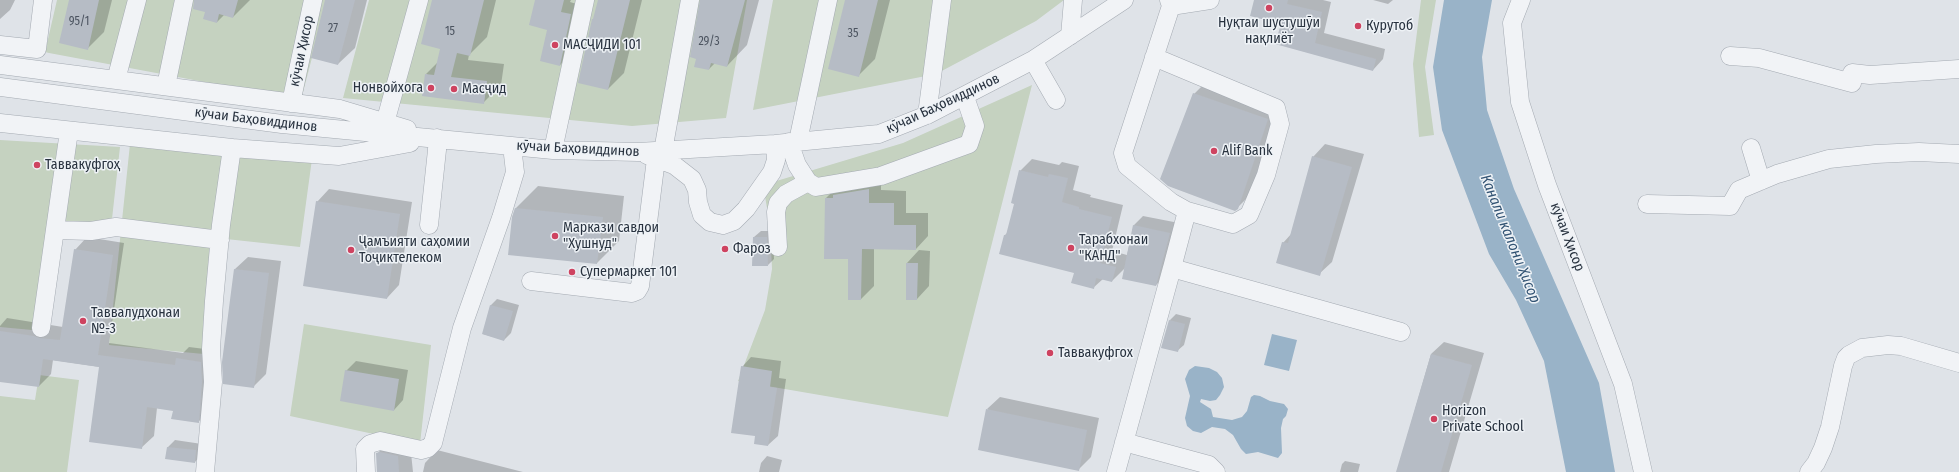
<!DOCTYPE html>
<html>
<head>
<meta charset="utf-8">
<style>
  body { margin:0 }
  canvas { display:block; background:#dfe3e8 }
</style>
</head>
<body>
<canvas width="1959" height="472"></canvas>
<script>
const ctx = document.querySelector('canvas').getContext('2d');
ctx.lineJoin = 'round';
function fillPath(path, color) { ctx.fillStyle = color; ctx.fill(path, 'evenodd'); }
const toPath = rows => new Path2D(rows.map(r => 'M' + r).join(''));
function strokePath(path, color, width, dash) { ctx.strokeStyle = color; ctx.lineWidth = width; ctx.lineCap = dash ? 'butt' : 'round'; ctx.setLineDash(dash || []); ctx.stroke(path); }
function drawText(font, color, halo, rows, align = 'center') {
  ctx.font = font + ' "Fira Sans Condensed",sans-serif'; ctx.lineWidth = 3; ctx.setLineDash([]); ctx.textBaseline = 'middle'; ctx.strokeStyle = halo; ctx.fillStyle = color; for (const [text, x, y, turn = 0] of rows) {
    ctx.save(); ctx.translate(x, y); ctx.rotate((+turn || 0) * Math.PI / 180); ctx.textAlign = isNaN(turn) ? turn : align; if (halo) ctx.strokeText(text, 0, 0); ctx.fillText(text, 0, 0); ctx.restore();
  }
}
fillPath(toPath([
  [57,0,327,0,301,100,49,53,45,52],
  [369,0,747,0,726,118,632,126,343,98],
  [773,0,1064,0,1036,21,936,74,753,110],
  [1421,0,1436,0,1425,67,1434,135,1419,137,1413,64],
  [1032,85,948,417,738,381,765,310,772,269,770,225,763,185,903,143],
  [0,140,120,147,111,228,51,222,32,330,0,327],
  [130,144,312,159,300,247,226,239,214,355,109,345],
  [304,324,431,345,420,444,290,416],
  [39,375,79,380,67,472,0,472,0,396,35,400]
]), '#c5d2c0');
fillPath(toPath([
  [1444,0,1492,0,1482,57,1487,110,1514,189,1599,383,1615,472,1566,472,1544,361,1516,300,1489,254,1442,130,1433,67],
  [1272,334,1297,340,1289,371,1264,365],
  [1195,366,1209,368,1217,372,1222,378,1224,387,1220,395,1216,400,1210,401,1201,399,1200,402,1211,409,1213,417,1232,420,1242,417,1247,411,1251,397,1254,395,1260,396,1270,401,1284,404,1288,409,1286,416,1283,419,1281,428,1282,453,1278,458,1258,452,1246,454,1241,449,1233,435,1225,429,1212,427,1201,433,1193,431,1187,426,1185,418,1190,396,1185,379,1189,370]
]), '#99b3c8');
fillPath(toPath([
  [0,0,15,0,10,10,0,19],
  [70,0,112,0,104,32,87,49],
  [195,0,250,0,233,17,224,15,217,22],
  [327,0,367,0,355,48,338,64],
  [433,0,496,0,487,37,469,55,468,60,504,64,501,85,483,103,426,74,438,62,441,48],
  [536,0,571,0,570,2,580,5,569,56,560,65,549,29],
  [599,0,642,0,624,73,608,89,595,18],
  [701,0,759,0,747,45,727,66,715,63,709,69],
  [846,0,890,0,875,59,858,76],
  [1255,0,1323,0,1331,2,1324,33,1385,49,1383,59,1373,70,1276,43,1282,23],
  [1373,0,1393,0,1388,4],
  [1207,81,1280,107,1250,195,1237,208,1194,94],
  [1325,144,1364,154,1332,262,1319,274,1283,243,1292,233,1313,157],
  [1032,159,1059,165,1062,162,1079,166,1073,190,1091,195,1090,197,1123,205,1112,251,1127,255,1134,225,1143,216,1179,223,1165,276,1156,285,1125,268,1112,281,1103,279,1093,288,1075,273,1005,235,1008,232,1015,203,1020,171],
  [881,177,881,190,906,191,906,213,928,213,928,236,916,249,874,248,874,286,861,299,849,298,849,258,826,198,838,186],
  [538,186,624,196,619,241,597,263,509,254,516,208],
  [329,189,412,202,399,285,387,298,317,202],
  [761,231,773,231,774,259,768,265,754,237],
  [87,237,124,243,109,343,183,353,189,347,213,350,211,410,198,422,174,410,157,408,154,436,141,448,100,367,53,360,51,374,39,386,0,381,0,326,7,318,63,327,75,250],
  [919,250,930,251,929,286,917,299,907,299,907,263],
  [248,257,281,261,266,374,254,386,235,269],
  [497,299,519,305,511,333,504,340,483,334,491,305],
  [1176,314,1191,318,1184,345,1177,351,1170,320],
  [1444,342,1484,353,1449,472,1397,472,1431,354],
  [751,357,781,361,779,378,786,379,778,436,768,445,756,435,742,367],
  [356,361,408,370,403,400,394,410,346,371],
  [1000,397,1099,418,1091,457,1078,470,987,409],
  [175,440,202,444,201,455,195,462,167,458,168,447],
  [389,441,410,443,413,472,378,472,377,454],
  [437,450,523,472,423,472,425,463],
  [767,456,782,460,779,472,759,472,761,463],
  [1345,461,1360,464,1358,472,1340,472,1342,464]
]), '#0003');
fillPath(toPath([
  [69,0,99,0,88,50,59,43],
  [194,0,238,0,233,18,219,14,217,23,203,19,205,12,193,9],
  [325,0,355,0,338,65,311,58],
  [432,0,484,0,470,56,457,53,451,77,487,81,484,104,422,96,425,74,434,75,440,49,421,44],
  [535,0,564,0,561,12,571,14,560,66,540,61,547,30,529,25],
  [598,0,630,0,608,90,578,83,592,19,593,19],
  [700,0,745,0,727,67,711,63,709,70,694,67,696,59,690,57],
  [845,0,878,0,859,77,828,69],
  [1254,0,1288,0,1287,4,1322,12,1315,43,1376,59,1373,71,1275,44,1281,24,1250,16],
  [1193,93,1268,119,1238,209,1235,211,1168,186,1160,179],
  [1312,156,1352,167,1320,276,1276,263,1282,242,1288,243],
  [1019,170,1048,177,1049,174,1068,178,1062,202,1079,207,1079,209,1112,217,1100,263,1116,267,1112,282,1096,278,1094,289,1071,283,1074,273,999,254,1004,235,1006,235,1014,204,1011,203],
  [869,189,869,203,894,203,894,225,916,225,916,250,862,249,861,300,848,300,848,259,824,259,825,198,833,198,833,195],
  [316,201,400,214,387,299,303,286],
  [515,208,603,217,597,264,508,255,512,217],
  [1133,225,1170,233,1156,286,1122,279],
  [753,237,767,237,768,266,752,266],
  [74,249,113,255,98,355,175,365,176,358,201,362,202,382,199,423,171,419,173,411,147,407,142,449,89,442,99,367,43,359,39,387,0,382,0,331,34,336,39,338,60,340],
  [906,263,918,263,917,300,906,300],
  [234,269,269,273,254,388,223,384,222,362],
  [490,305,513,311,504,341,482,334],
  [1169,320,1185,324,1178,352,1161,348],
  [1431,354,1472,365,1441,472,1396,472],
  [741,366,772,371,770,387,777,388,768,446,754,444,755,436,731,433],
  [345,370,399,379,394,411,340,401],
  [986,409,1087,430,1079,471,978,450],
  [167,447,196,450,195,463,165,459],
  [380,452,398,456,399,472,377,472,376,453]
]), '#b6bcc5');
const minor = toPath([
  [1169,0,1171,6,1123,153,1127,166,1171,202,1187,211,1172,268,1401,332],
  [1521,0,1512,23,1520,102,1547,185,1623,384,1643,472],
  [1171,6,1210,0],
  [1070,36,1073,0],
  [0,45,37,49,43,0],
  [1730,56,1759,58,1852,83,1852,73,1870,75,1959,69],
  [1154,57,1276,108,1280,124,1266,175,1249,215,1233,224,1187,211],
  [1033,60,1056,100],
  [0,65,340,109,407,129],
  [116,80,137,0],
  [166,86,184,0],
  [0,87,282,124,553,150,638,152,775,144,879,134,927,115,1033,60,1124,0],
  [291,103,313,0],
  [927,115,942,0],
  [0,123,232,148,339,156,410,143],
  [385,123,419,0],
  [798,141,828,0],
  [789,142,797,165,808,182,816,187,881,176,969,144,975,126,965,97],
  [1751,148,1761,181],
  [553,150,585,0],
  [663,151,690,0],
  [647,155,674,165,692,179,697,190,698,202,702,215,710,222,723,225,734,221,746,209,772,172,776,160,775,144],
  [1647,204,1730,206,1739,190,1777,174,1829,159,1876,154,1919,152,1959,154],
  [429,225,437,150,437,138],
  [56,230,91,231,116,227,220,240],
  [778,247,776,212,778,203,786,194,808,182],
  [531,281,632,293,637,291,640,286,656,159],
  [41,328,69,131],
  [1124,442,1209,465,1216,472],
  [205,472,213,382,211,349,214,301,221,225,232,148],
  [366,472,365,449,370,444,380,441,421,450,428,448,433,443,462,328,501,218,515,172,512,146],
  [1116,472,1172,268],
  [1809,472,1816,463,1823,448,1830,427,1843,366,1846,358,1849,355,1862,348,1888,345,1901,346,1959,363]
]);
strokePath(minor, '#a4aab2', 19);
strokePath(minor, '#f1f3f6', 18);
for (const [x, y, r, color] of [
  [1269,8,4,"#ce4360"],
  [1358,26,4,"#ce4360"],
  [555,45,4,"#ce4360"],
  [431,88,4,"#ce4360"],
  [454,89,4,"#ce4360"],
  [1214,151,4,"#ce4360"],
  [37,165,4,"#ce4360"],
  [555,236,4,"#ce4360"],
  [1071,248,4,"#ce4360"],
  [725,249,4,"#ce4360"],
  [351,250,4,"#ce4360"],
  [572,272,4,"#ce4360"],
  [83,321,4,"#ce4360"],
  [1050,353,4,"#ce4360"],
  [1434,419,4,"#ce4360"]
]) { const dot = new Path2D(); dot.arc(x, y, r, 0, 2 * Math.PI); ctx.fillStyle = color; ctx.fill(dot); strokePath(dot, '#eef2f6', 1.5); }
drawText('12px', '#4c5460', null, [
  ["95/1",79,22],
  ["27",333,29],
  ["15",450,32],
  ["35",853,34],
  ["29/3",709,42]
]);
drawText('14px', '#28323f', '#eef2f6', [
  ["Нуқтаи шустушӯи",1269,23,"center"],
  ["нақлиёт",1269,39,"center"],
  ["Курутоб",1366,26],
  ["МАСҶИДИ 101",563,45],
  ["Нонвойхога",423,88,"right"],
  ["Масҷид",462,89],
  ["Alif Bank",1222,151],
  ["Таввакуфгоҳ",45,165],
  ["Маркази савдои",563,228],
  ["\"Хушнуд\"",563,244],
  ["Тарабхонаи",1079,240],
  ["\"КАНД\"",1079,256],
  ["Ҷамъияти саҳомии",359,242],
  ["Тоҷиктелеком",359,258],
  ["Фароз",733,249],
  ["Супермаркет 101",580,272],
  ["Таввалудхонаи",91,313],
  ["№-3",91,329],
  ["Таввакуфгох",1058,353],
  ["Horizon",1442,411],
  ["Private School",1442,427]
], 'left');
drawText('14px', '#28323f', '#eef2f6', [
  ["кӯчаи Ҳисор",302,51,-78],
  ["кӯчаи Баҳовиддинов",943,104,-25],
  ["кӯчаи Баҳовиддинов",256,120,7],
  ["кӯчаи Баҳовиддинов",578,149,3],
  ["кӯчаи Ҳисор",1567,237,69]
]);
drawText('italic 15px', '#325373', '#eef2f6', [
  ["Канали калони Ҳисор",1510,239,68]
]);
</script>
</body>
</html>
